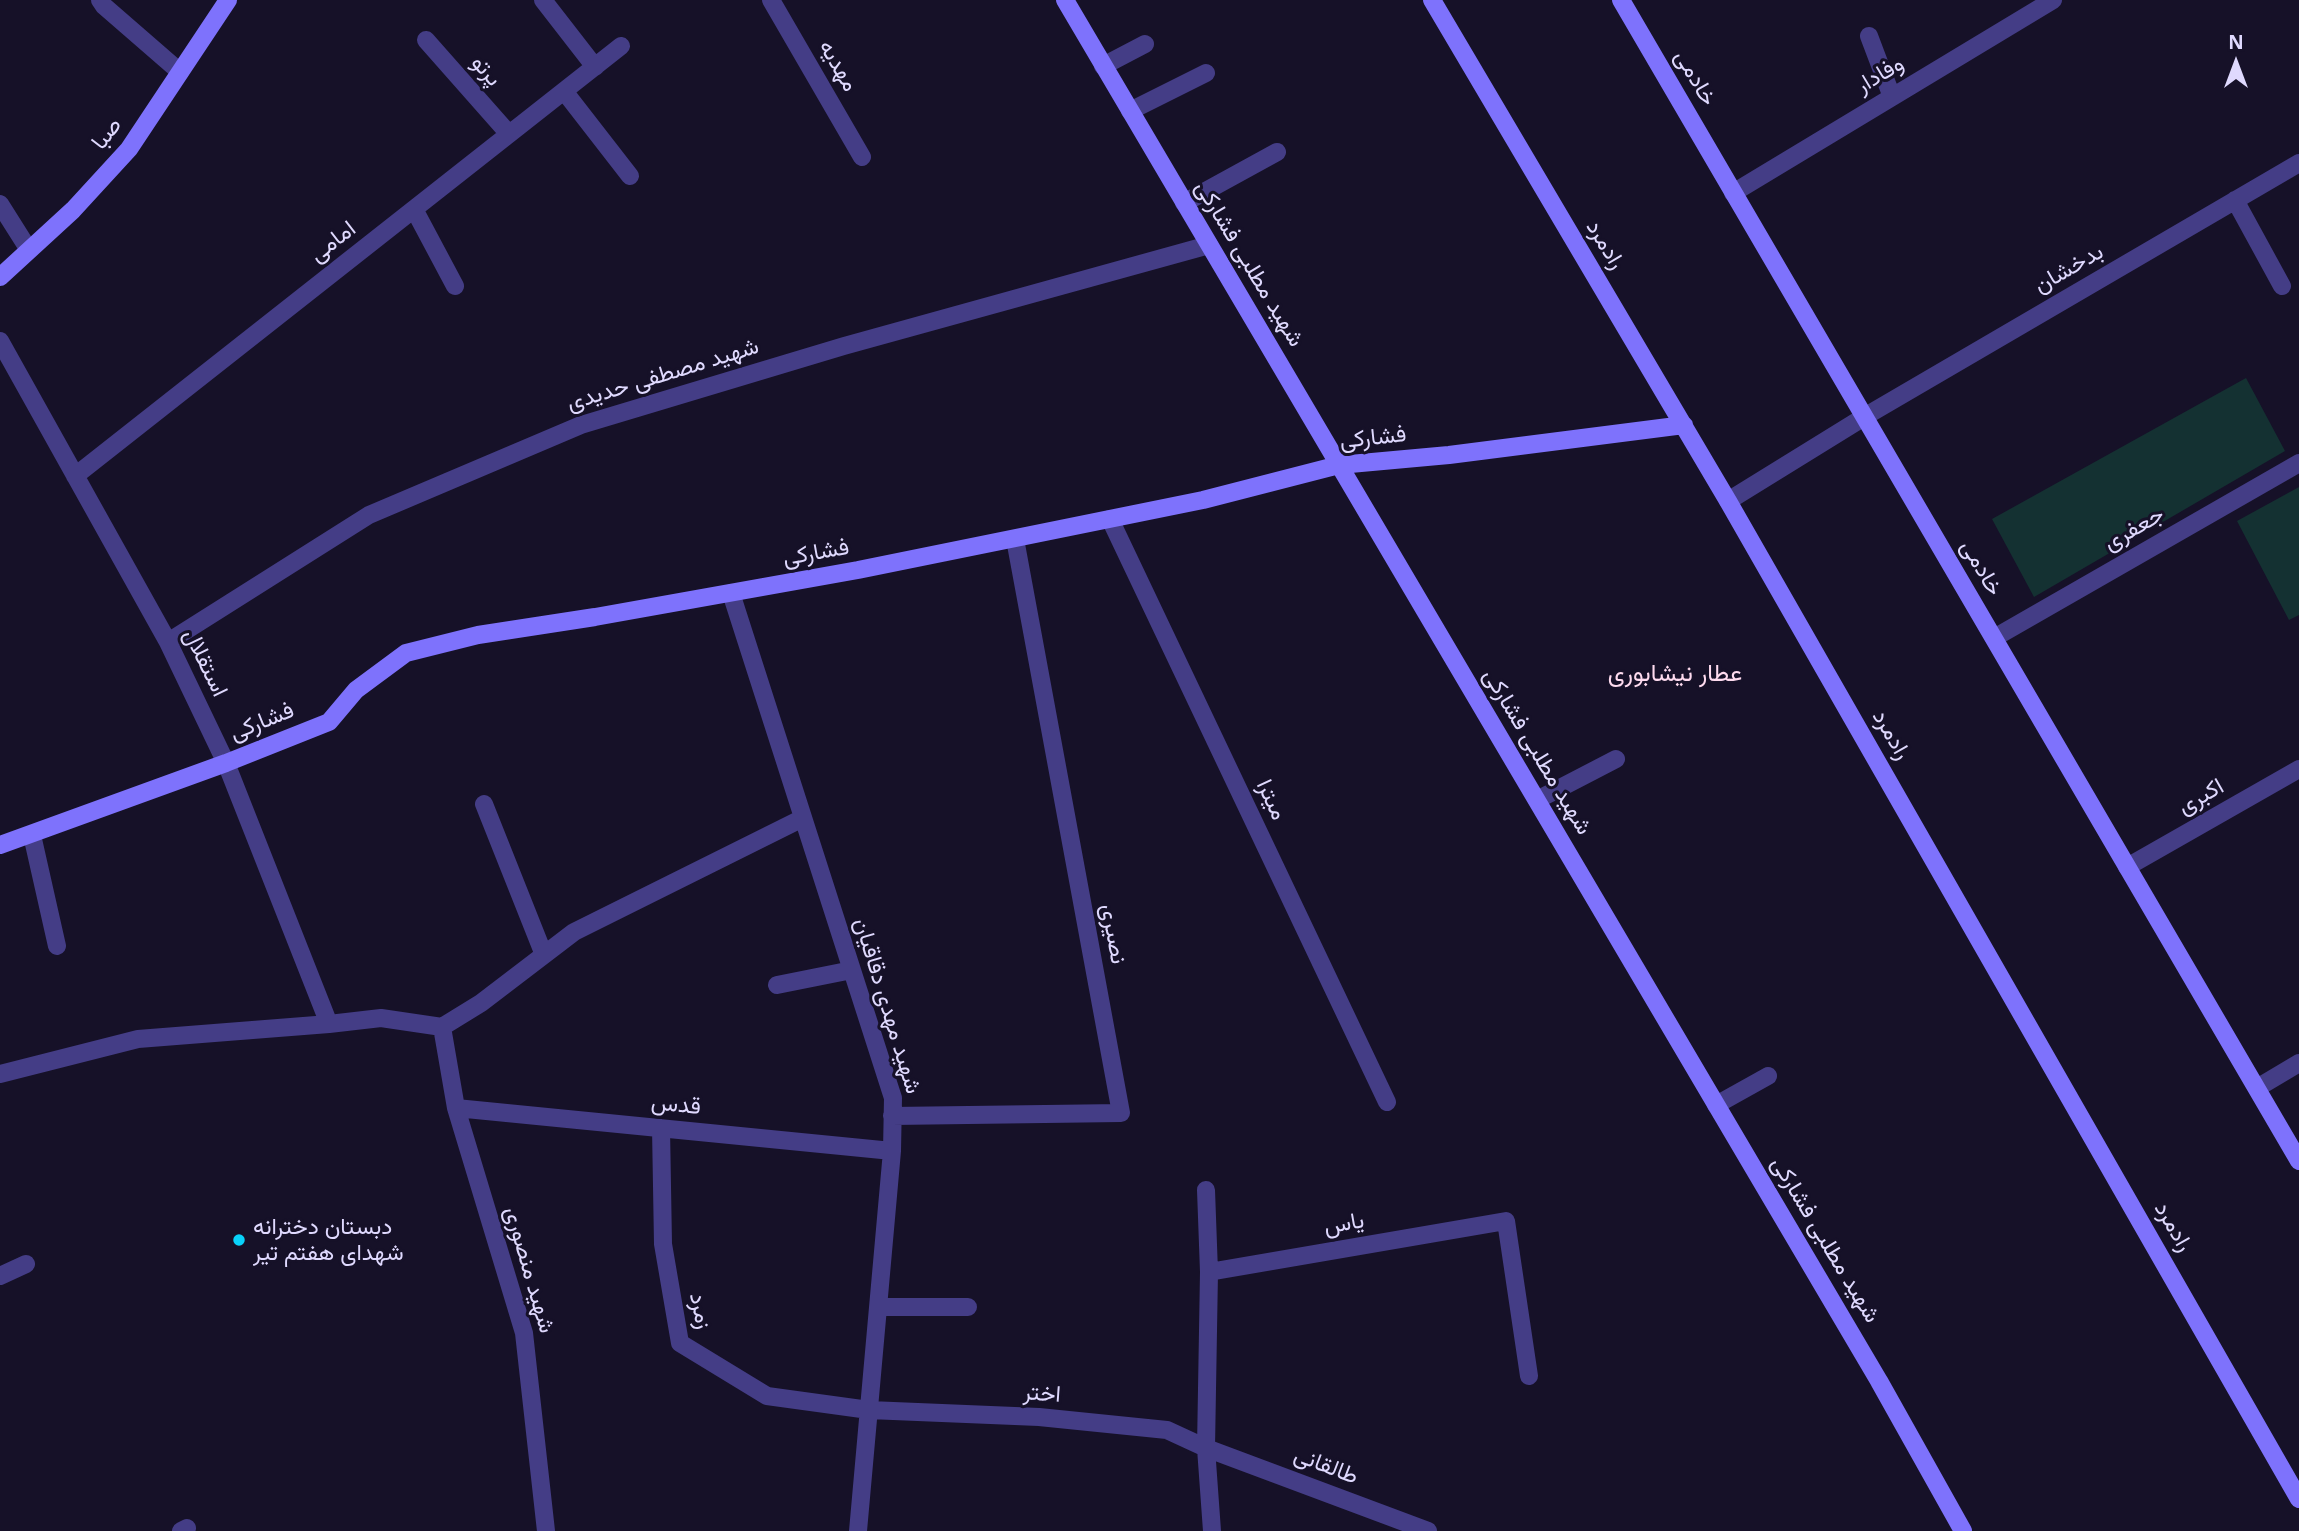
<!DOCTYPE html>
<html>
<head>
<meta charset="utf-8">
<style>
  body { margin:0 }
  #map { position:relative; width:2299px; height:1531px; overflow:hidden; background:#161128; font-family:"Open Sans",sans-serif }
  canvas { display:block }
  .north { position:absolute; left:2201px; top:28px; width:70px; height:70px; -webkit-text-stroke:5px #161128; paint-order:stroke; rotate:0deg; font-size:19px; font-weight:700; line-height:28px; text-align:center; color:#dfd9fe }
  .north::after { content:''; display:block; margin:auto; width:24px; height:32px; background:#dfd9fe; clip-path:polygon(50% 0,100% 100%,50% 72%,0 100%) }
</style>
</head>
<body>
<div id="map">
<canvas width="2299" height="1531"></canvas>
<div class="north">N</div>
</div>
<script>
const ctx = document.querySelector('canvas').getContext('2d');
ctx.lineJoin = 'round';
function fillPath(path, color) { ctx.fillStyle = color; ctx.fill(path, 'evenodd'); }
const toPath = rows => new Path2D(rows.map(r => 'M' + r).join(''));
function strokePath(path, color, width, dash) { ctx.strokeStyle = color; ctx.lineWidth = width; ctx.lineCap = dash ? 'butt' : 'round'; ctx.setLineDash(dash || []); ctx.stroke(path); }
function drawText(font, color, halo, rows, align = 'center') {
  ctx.font = font + ' "Open Sans",Vazirmatn,sans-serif'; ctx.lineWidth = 6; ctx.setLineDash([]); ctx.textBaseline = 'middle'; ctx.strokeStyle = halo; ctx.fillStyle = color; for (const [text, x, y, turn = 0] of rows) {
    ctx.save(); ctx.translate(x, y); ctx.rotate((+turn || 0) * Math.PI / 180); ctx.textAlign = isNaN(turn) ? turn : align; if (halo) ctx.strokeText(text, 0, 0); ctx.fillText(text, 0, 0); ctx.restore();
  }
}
fillPath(toPath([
  [2246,378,2285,451,2034,597,1992,519],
  [2299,487,2299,615,2289,620,2237,521]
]), '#143132');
strokePath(toPath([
  [100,0,104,6,180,72],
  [543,0,595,67],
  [771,0,862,157],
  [1869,36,1892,97],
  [426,40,509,134],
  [1103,66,1145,44],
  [564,91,630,176],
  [1130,111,1206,73],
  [1733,193,2053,0],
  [2235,200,2282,286],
  [1184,203,1277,152],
  [0,204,29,250],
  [414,209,455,286],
  [0,341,168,642,226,763,329,1024],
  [75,476,621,46],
  [1728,501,1864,417,2299,163],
  [1110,519,1387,1102],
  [731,593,893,1098,892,1151,858,1531],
  [1994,638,2299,463],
  [168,642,369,515,581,425,844,346,1209,245],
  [1537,800,1616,759],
  [484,804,544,955],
  [32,835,57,946],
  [2127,867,2299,769],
  [777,985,852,970],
  [442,1027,456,1108,524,1333,546,1531],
  [0,1074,138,1039,329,1024,381,1018,442,1027,481,1003,574,932,803,818],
  [2257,1088,2299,1063],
  [1716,1105,1768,1076],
  [456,1108,892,1151],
  [892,1116,1121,1113,1015,539],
  [661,1128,663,1244,680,1343,767,1396,869,1410,1039,1417,1167,1430,1206,1448,1428,1531],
  [1206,1190,1209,1272],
  [0,1276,26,1264],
  [878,1307,968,1307],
  [181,1531,187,1528],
  [1212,1531,1206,1448,1209,1272,1506,1221,1529,1376]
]), '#443d86', 18);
strokePath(toPath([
  [1065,0,1879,1381,1963,1531],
  [1432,0,1728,501,2299,1499],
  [1621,0,2299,1161],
  [0,277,73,210,129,149,228,0],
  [0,845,226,763,329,722,356,690,406,653,478,635,595,617,858,570,1203,500,1339,465,1449,455,1684,425]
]), '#7e72fc', 18);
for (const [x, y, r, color] of [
  [239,1240,7,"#09d2fa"]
]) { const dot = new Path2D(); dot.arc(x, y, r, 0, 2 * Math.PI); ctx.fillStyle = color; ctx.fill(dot); strokePath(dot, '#161128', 2.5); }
drawText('23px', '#dfd9fe', '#161128', [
  ["مهدیه",838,66,60],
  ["پرتو",486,71,49],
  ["وفادار",1880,75,-31],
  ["خادمی",1695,78,60],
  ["صبا",107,134,-52],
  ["امامی",333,242,-38],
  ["رادمرد",1605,245,59],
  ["شهید مطلبی فشارکی",1249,264,59],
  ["بدخشان",2069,269,-30],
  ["شهید مصطفی حدیدی",663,375,-17],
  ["فشارکی",1373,438,-6],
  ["جعفری",2134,529,-30],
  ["فشارکی",816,553,-10],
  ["خادمی",1981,568,60],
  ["استقلال",205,663,64],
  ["فشارکی",262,722,-22],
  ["رادمرد",1891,735,60],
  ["شهید مطلبی فشارکی",1537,752,59],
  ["اکبری",2201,797,-30],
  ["میترا",1271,800,65],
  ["نصیری",1113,934,80],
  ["شهید مهدی دقاقیان",887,1006,73],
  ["قدس",676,1105,6],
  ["یاس",1344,1224,-10],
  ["رادمرد",2173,1227,60],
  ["شهید مطلبی فشارکی",1825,1240,59],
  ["شهید منصوری",529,1270,74],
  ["زمرد",700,1311,78],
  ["اختر",1042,1394,4],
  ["طالقانی",1326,1466,21]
]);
drawText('23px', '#dfd9fe', '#161128', [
  ["دبستان دخترانه",253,1227],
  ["شهدای هفتم تیر",253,1253]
], 'left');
drawText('24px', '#fedbef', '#161128', [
  ["عطار نیشابوری",1675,674]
]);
</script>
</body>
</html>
